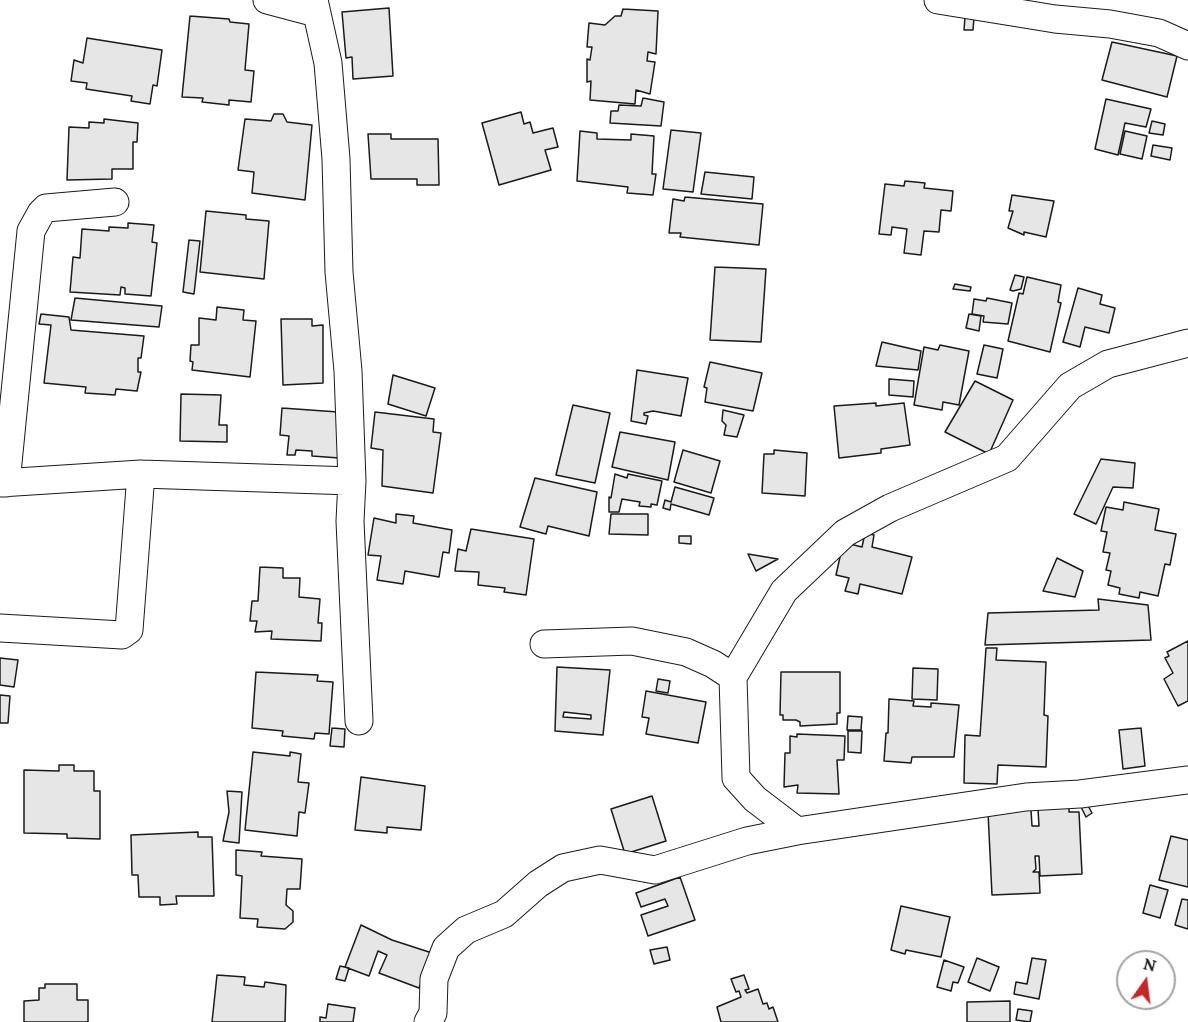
<!DOCTYPE html>
<html>
<head>
<meta charset="utf-8">
<style>
  body { margin:0 }
  #map { position:relative; width:1188px; height:1022px; overflow:hidden; background:#fff; font-family:Lora,serif }
  canvas { display:block }
  .north { position:absolute; left:1116px; top:950px; width:60px; height:60px; box-sizing:border-box; background:#fff; border:2px solid #a3a3a3; border-radius:50%; rotate:14deg; font-size:16px; font-weight:700; line-height:24px; text-align:center; color:#1a1a1a }
  .north::after { content:''; display:block; margin:auto; width:21px; height:27px; background:#c62828; clip-path:polygon(50% 0,100% 100%,50% 72%,0 100%) }
</style>
</head>
<body>
<div id="map">
<canvas width="1188" height="1022"></canvas>
<div class="north">N</div>
</div>
<script>
const ctx = document.querySelector('canvas').getContext('2d');
ctx.lineJoin = 'round';
function fillPath(path, color) { ctx.fillStyle = color; ctx.fill(path, 'evenodd'); }
const toPath = rows => new Path2D(rows.map(r => 'M' + r).join(''));
function strokePath(path, color, width, dash) { ctx.strokeStyle = color; ctx.lineWidth = width; ctx.lineCap = dash ? 'butt' : 'round'; ctx.setLineDash(dash || []); ctx.stroke(path); }
const building = toPath([
  [389,8,393,76,353,79,352,57,346,58,342,12,389,8],
  [623,9,658,11,656,54,648,52,647,61,655,62,650,94,636,90,635,104,590,100,591,81,587,82,587,59,590,60,592,47,587,47,589,23,605,25,615,16,621,16,623,9],
  [190,16,229,19,230,22,249,24,245,70,254,71,251,102,229,100,229,105,202,102,203,98,182,97,190,16],
  [965,17,974,18,973,30,964,30,965,17],
  [87,38,162,50,157,86,153,85,150,104,131,101,132,96,86,89,87,83,71,81,74,60,83,63,87,38],
  [1112,42,1177,56,1167,97,1102,80,1112,42],
  [643,98,664,102,661,126,610,123,611,111,618,111,619,105,641,106,643,98],
  [1106,99,1151,109,1146,127,1125,123,1118,155,1095,149,1106,99],
  [521,112,524,124,530,122,533,133,553,128,558,147,545,150,551,170,499,185,482,123,521,112],
  [274,114,283,114,287,122,312,125,305,200,252,193,254,172,238,170,245,119,271,121,274,114],
  [104,119,138,123,137,142,133,142,133,169,112,169,112,179,67,180,69,127,89,128,89,122,104,123,104,119],
  [1152,121,1165,124,1163,135,1149,133,1152,121],
  [671,130,701,133,693,192,663,189,671,130],
  [580,131,597,133,597,139,631,140,631,134,654,136,652,174,656,174,653,195,627,193,628,187,577,181,580,131],
  [1125,131,1147,136,1142,159,1120,154,1125,131],
  [368,134,391,134,391,139,438,139,439,185,417,185,417,179,371,179,368,134],
  [1153,145,1172,148,1170,160,1151,156,1153,145],
  [705,172,754,177,752,199,701,194,705,172],
  [905,181,925,183,924,188,953,191,951,211,941,210,939,232,924,231,921,255,904,253,907,229,892,227,891,235,879,234,885,184,904,186,905,181],
  [1012,195,1054,201,1046,237,1024,232,1024,235,1008,228,1013,211,1009,211,1012,195],
  [685,197,763,204,759,245,680,237,681,233,669,233,673,199,684,201,685,197],
  [206,211,246,215,246,219,269,221,264,279,200,272,206,211],
  [128,223,154,225,152,242,157,243,151,296,125,294,125,288,121,287,120,295,70,292,73,257,80,258,82,229,109,231,109,227,128,228,128,223],
  [189,240,200,241,194,294,183,292,189,240],
  [715,267,766,269,761,342,710,340,715,267],
  [1015,275,1024,277,1021,289,1013,291,1010,290,1015,275],
  [1027,277,1061,285,1058,302,1061,303,1050,352,1008,341,1019,293,1023,294,1027,277],
  [955,284,971,287,970,291,953,289,955,284],
  [1078,288,1102,295,1100,304,1115,308,1109,333,1085,327,1080,347,1063,342,1078,288],
  [75,298,162,306,159,327,71,320,75,298],
  [987,298,1012,303,1008,324,983,322,984,316,972,314,974,299,986,301,987,298],
  [217,307,244,310,243,320,256,321,250,377,192,370,193,362,190,361,191,345,199,345,199,318,216,320,217,307],
  [41,314,69,317,71,330,144,336,141,358,138,358,138,372,141,372,137,391,116,389,115,395,85,393,86,387,44,383,51,325,39,324,41,314],
  [969,314,981,316,979,331,966,328,969,314],
  [281,319,312,319,312,326,323,325,323,383,283,385,281,319],
  [882,342,921,351,918,370,876,366,882,342],
  [940,345,969,351,959,405,943,402,942,410,914,405,924,347,938,350,940,345],
  [984,345,1003,349,997,378,977,374,984,345],
  [710,362,762,373,753,411,705,402,707,388,704,387,710,362],
  [637,370,688,378,681,416,653,411,644,413,644,415,648,416,646,424,631,421,637,370],
  [393,375,435,388,426,416,388,404,393,375],
  [889,379,914,381,913,397,889,395,889,379],
  [975,381,1013,400,989,454,945,432,975,381],
  [181,394,221,395,219,425,227,425,227,442,180,441,181,394],
  [876,403,876,406,904,403,910,445,881,449,881,453,839,458,834,406,876,403],
  [573,405,610,413,595,483,556,475,573,405],
  [282,408,338,412,337,432,341,433,339,458,312,456,312,451,296,450,295,455,287,455,289,436,280,435,282,408],
  [723,410,744,415,737,437,724,435,726,425,722,421,723,410],
  [375,412,434,419,433,432,441,433,433,493,382,486,383,450,371,448,375,412],
  [620,432,675,442,668,480,612,467,620,432],
  [683,450,720,461,711,493,674,482,683,450],
  [774,450,807,453,805,496,762,493,764,454,774,454,774,450],
  [1101,459,1135,463,1133,488,1113,487,1096,524,1074,514,1101,459],
  [615,474,627,478,628,474,662,481,657,505,651,504,651,507,639,506,640,502,622,499,619,512,609,512,609,497,611,498,615,474],
  [535,478,597,492,589,536,548,526,546,534,520,527,535,478],
  [675,487,714,498,709,515,671,504,670,510,663,508,665,500,671,502,675,487],
  [1124,502,1159,509,1155,530,1176,534,1170,565,1165,564,1158,596,1140,592,1139,598,1119,594,1120,588,1108,585,1111,571,1106,570,1110,553,1103,552,1107,532,1101,531,1106,507,1123,510,1124,502],
  [396,514,414,516,413,523,452,530,449,553,443,552,439,577,405,571,403,584,377,580,381,556,368,555,374,518,396,523,396,514],
  [611,514,648,514,648,535,609,534,611,514],
  [471,529,534,539,526,595,504,592,505,588,478,585,479,572,455,571,458,549,466,551,471,529],
  [865,533,874,535,872,547,912,557,902,594,860,584,858,594,845,591,849,578,836,575,842,548,846,543,862,547,865,533],
  [679,536,691,536,691,544,679,543,679,536],
  [748,554,778,559,756,571,748,554],
  [1057,558,1083,571,1075,597,1043,591,1057,558],
  [260,567,283,568,283,578,300,578,299,597,320,599,318,623,322,623,321,641,271,639,272,631,255,632,257,621,250,621,252,601,258,601,260,567],
  [1098,599,1148,605,1151,640,985,645,988,613,1099,610,1098,599],
  [1188,641,1188,701,1178,706,1164,679,1173,673,1165,658,1169,656,1167,652,1188,641],
  [986,648,997,648,996,660,1046,662,1044,715,1048,716,1046,767,998,765,997,784,964,783,965,735,980,736,986,648],
  [0,658,18,660,14,687,0,685,0,658],
  [557,667,610,670,603,735,555,731,557,667],
  [564,712,591,715,591,719,563,717,564,712],
  [913,668,938,669,937,700,912,699,913,668],
  [256,672,318,675,317,681,333,682,329,734,315,733,314,739,282,736,283,731,252,728,256,672],
  [781,672,840,672,840,713,837,713,837,724,800,726,800,722,796,720,783,720,783,715,780,715,781,672],
  [658,679,670,681,668,693,656,691,658,679],
  [646,691,706,702,698,743,646,734,649,718,642,717,646,691],
  [0,695,10,696,8,723,0,723,0,695],
  [889,699,914,701,913,706,931,707,931,703,959,705,954,757,912,757,911,763,884,761,886,733,888,733,889,699],
  [848,716,862,717,861,730,847,730,848,716],
  [332,728,345,729,344,747,330,746,332,728],
  [1141,728,1145,766,1123,769,1119,730,1141,728],
  [848,731,862,731,861,753,848,752,848,731],
  [797,734,845,736,844,760,837,760,839,794,797,793,798,785,784,787,785,753,790,753,790,736,797,737,797,734],
  [253,752,290,756,290,752,301,754,298,782,309,783,305,813,299,812,297,836,245,830,253,752],
  [59,765,74,765,74,771,94,771,94,791,100,791,100,839,67,838,67,834,24,833,24,770,59,771,59,765],
  [361,777,425,786,421,830,387,827,387,833,355,830,361,777],
  [227,791,242,792,239,843,223,841,229,812,227,791],
  [652,796,666,841,625,854,611,809,652,796],
  [1085,800,1092,813,1086,817,1079,803,1085,800],
  [1069,807,1069,812,1079,812,1082,874,1040,876,1039,856,1035,856,1036,869,1033,872,1039,872,1040,893,992,895,988,812,1031,810,1032,826,1039,826,1038,809,1069,807],
  [198,832,198,837,212,837,214,896,176,896,177,904,160,905,160,897,139,897,138,875,132,875,131,835,198,832],
  [1171,836,1188,840,1188,887,1159,880,1171,836],
  [236,850,262,852,261,856,302,859,300,889,287,889,286,905,293,911,293,922,285,929,257,927,258,919,240,918,242,876,236,875,236,850],
  [680,877,695,920,648,936,641,915,668,906,665,899,641,907,636,893,680,877],
  [1150,885,1168,890,1160,918,1143,913,1150,885],
  [1182,899,1188,900,1188,929,1175,925,1182,899],
  [901,906,950,917,941,957,906,950,905,954,891,950,901,906],
  [361,925,392,940,432,953,419,988,379,973,387,955,378,951,369,976,345,967,361,925],
  [667,947,670,960,654,964,650,950,667,947],
  [977,958,999,967,990,991,968,982,977,958],
  [1032,958,1046,960,1039,999,1014,994,1016,982,1027,984,1032,958],
  [944,960,964,967,958,983,953,982,951,991,937,987,944,960],
  [340,966,349,968,345,981,336,979,340,966],
  [217,975,245,977,244,985,264,987,265,982,286,985,285,1022,212,1022,217,975],
  [744,975,749,989,745,990,747,993,758,989,763,1004,767,1003,769,1009,773,1007,778,1022,721,1022,717,1007,741,997,739,991,736,992,731,979,744,975],
  [45,984,77,984,77,1000,88,1000,88,1022,24,1022,24,1001,39,1000,39,988,45,988,45,984],
  [1010,1001,1010,1022,967,1022,967,1002,1010,1001],
  [328,1004,355,1008,353,1022,320,1022,320,1017,326,1018,328,1004],
  [1018,1009,1032,1011,1030,1022,1016,1020,1018,1009]
]);
fillPath(building, '#e6e6e6');
strokePath(building, '#1a1a1a', 1.5);
const minor = toPath([
  [267,0,316,13],
  [314,0,328,63,336,159,339,272,348,371,352,481,350,521,359,721],
  [938,0,1055,19,1110,24,1159,33,1188,46],
  [0,483,141,474,352,481],
  [6,483,31,231,41,213,46,208,115,202],
  [0,628,122,635,129,630,141,474],
  [544,644,632,641,686,652,713,664,733,677,736,778,755,799,797,831],
  [733,677,784,591,845,533,890,508,1007,458,1070,386,1108,364,1188,343],
  [428,1022,433,1013,434,979,446,948,466,930,504,914,538,884,563,868,600,860,655,870,747,841,797,831,1026,797,1080,794,1188,780]
]);
strokePath(minor, '#1a1a1a', 29);
strokePath(minor, '#fff', 27);
</script>
</body>
</html>
